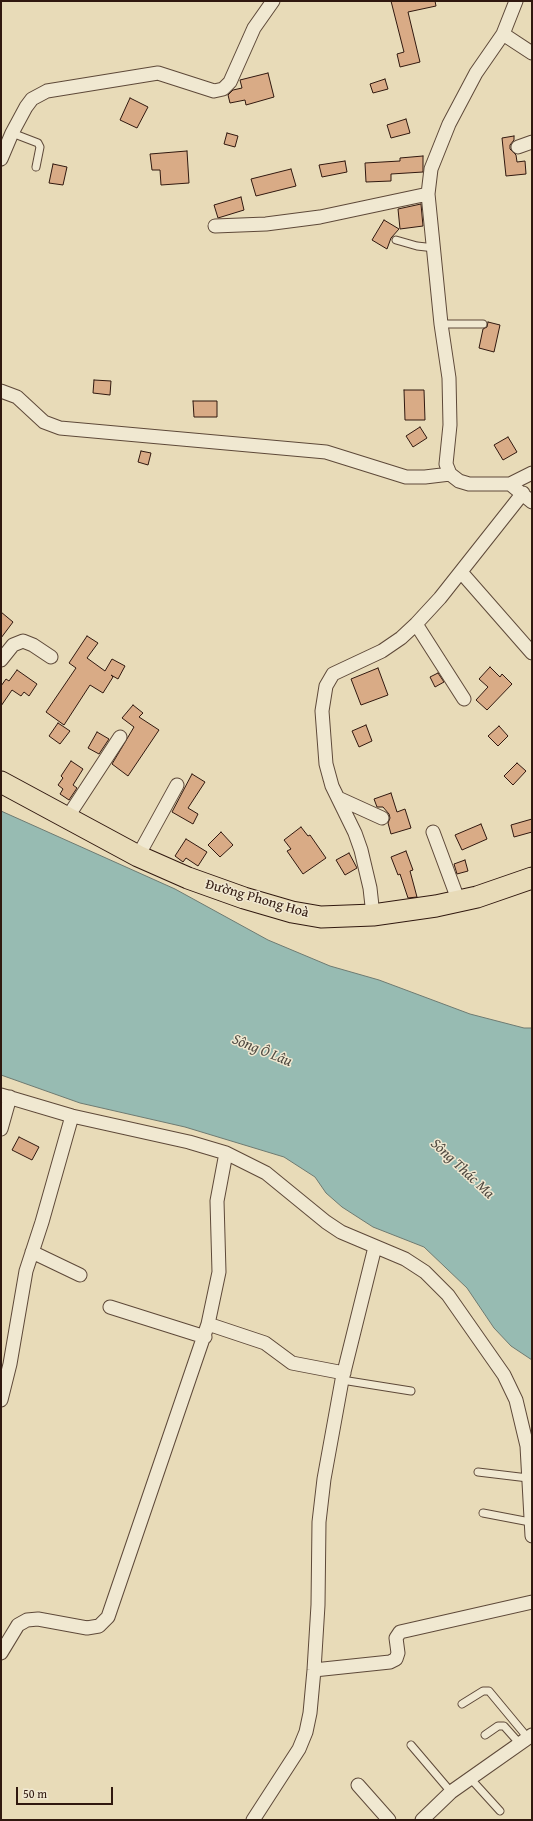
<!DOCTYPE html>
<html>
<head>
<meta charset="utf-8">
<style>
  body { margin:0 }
  #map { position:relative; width:533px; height:1821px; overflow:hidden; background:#e8dbb8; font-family:"Gentium Book Plus",serif }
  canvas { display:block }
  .frame { position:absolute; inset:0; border:2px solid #30180f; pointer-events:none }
  .scale { position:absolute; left:16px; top:1787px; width:97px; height:18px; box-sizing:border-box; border:2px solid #30180f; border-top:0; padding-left:5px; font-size:12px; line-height:14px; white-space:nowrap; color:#30180f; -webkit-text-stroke:3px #f0e8d1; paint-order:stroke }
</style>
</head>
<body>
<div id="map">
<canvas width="533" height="1821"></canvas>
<div class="frame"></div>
<div class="scale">50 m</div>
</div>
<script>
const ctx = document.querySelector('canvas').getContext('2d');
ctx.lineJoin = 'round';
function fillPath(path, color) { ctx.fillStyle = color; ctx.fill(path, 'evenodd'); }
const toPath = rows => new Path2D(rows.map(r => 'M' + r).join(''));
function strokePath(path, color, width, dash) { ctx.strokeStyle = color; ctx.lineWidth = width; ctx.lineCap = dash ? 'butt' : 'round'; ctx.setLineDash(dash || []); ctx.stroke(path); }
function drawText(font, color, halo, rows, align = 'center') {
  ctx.font = font + ' "Gentium Book Plus",serif'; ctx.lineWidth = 3; ctx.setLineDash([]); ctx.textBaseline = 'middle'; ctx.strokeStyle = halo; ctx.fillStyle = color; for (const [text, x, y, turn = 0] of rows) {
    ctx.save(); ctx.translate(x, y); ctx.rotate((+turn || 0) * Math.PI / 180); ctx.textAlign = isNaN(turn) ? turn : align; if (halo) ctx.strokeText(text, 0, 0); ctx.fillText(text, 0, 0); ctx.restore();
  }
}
const water = toPath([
  [1,811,175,889,268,940,330,966,379,980,470,1014,524,1028,532,1028,532,1360,511,1346,494,1328,467,1288,424,1247,373,1227,342,1207,326,1193,315,1177,284,1157,185,1127,80,1103,1,1075,1,811]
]);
fillPath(water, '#97bbb2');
strokePath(water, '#6e7a71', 1);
const building = toPath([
  [391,1,435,1,436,6,408,12,420,62,400,67,397,54,404,52,391,1],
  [268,73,274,97,246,105,245,100,230,103,228,95,233,90,242,88,240,80,268,73],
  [385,79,388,89,373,93,370,84,385,79],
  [130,98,148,107,137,128,120,120,130,98],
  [406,119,410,133,391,138,387,125,406,119],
  [227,133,238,136,235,147,224,144,227,133],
  [514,136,514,140,510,145,510,149,516,155,517,162,525,161,526,174,506,176,502,138,514,136],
  [187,151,189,183,161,185,160,170,152,170,150,154,187,151],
  [423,156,423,172,391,174,391,181,366,182,365,163,400,161,400,158,423,156],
  [345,161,347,172,322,177,319,165,345,161],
  [53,164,67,167,63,185,49,183,53,164],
  [291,169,296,186,256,196,251,179,291,169],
  [241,197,244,210,218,218,214,205,241,197],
  [421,204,423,226,400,229,398,209,421,204],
  [384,220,399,229,391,238,387,249,372,240,384,220],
  [488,322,500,325,494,352,479,348,483,329,487,327,488,322],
  [94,380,111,381,110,395,93,393,94,380],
  [404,390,424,390,425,420,405,420,404,390],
  [193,401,217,401,217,417,194,417,193,401],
  [420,427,427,438,413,447,406,436,420,427],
  [508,437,517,452,503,460,494,445,508,437],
  [141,451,151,453,148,465,138,462,141,451],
  [1,612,13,622,1,638,1,612],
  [87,636,98,643,87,658,105,671,112,659,125,666,118,679,111,675,113,677,103,693,90,685,64,725,46,712,76,668,69,663,87,636],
  [490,667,500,677,502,674,512,684,487,710,476,700,488,687,479,679,490,667],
  [378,668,388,695,361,705,351,679,378,668],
  [17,670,37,684,29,696,24,692,21,696,12,690,1,706,1,686,6,679,9,681,17,670],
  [438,673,444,682,435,687,430,677,438,673],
  [133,705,143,713,139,717,159,730,128,776,112,764,134,727,122,718,133,705],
  [58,723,70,731,60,744,49,736,58,723],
  [366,725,372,741,359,747,352,731,366,725],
  [499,726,508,736,498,746,488,736,499,726],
  [97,732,109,739,99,754,88,748,97,732],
  [71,761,83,769,73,785,77,788,69,800,60,794,63,789,58,785,63,778,61,776,71,761],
  [517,763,526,771,513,785,504,776,517,763],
  [192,774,205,782,188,808,198,814,193,824,172,812,192,774],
  [391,793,397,812,405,809,411,828,391,834,388,823,390,818,389,814,383,807,377,807,374,799,391,793],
  [532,819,532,832,514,837,511,825,532,819],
  [481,824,487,839,462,850,455,835,481,824],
  [301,827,308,836,310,835,326,858,303,874,287,851,291,849,284,840,301,827],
  [221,832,233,845,220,857,208,845,221,832],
  [186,839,207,852,198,866,186,858,183,862,175,856,186,839],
  [406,851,413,870,410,871,417,897,408,898,400,874,398,875,391,857,406,851],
  [349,853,357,868,345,875,336,860,349,853],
  [465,860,468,871,457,874,454,864,465,860],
  [19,1137,39,1147,32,1160,12,1150,19,1137]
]);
fillPath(building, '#d9ab86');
strokePath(building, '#30180f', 1);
const service = toPath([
  [12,133,38,143,40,147,36,167],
  [396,240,417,246,435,248],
  [441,324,483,324],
  [342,1380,411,1391],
  [478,1472,528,1478],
  [483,1513,530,1522],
  [462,1704,483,1691,489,1691,528,1738],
  [485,1735,498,1726,504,1726,520,1744],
  [411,1745,451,1792],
  [470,1778,500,1811]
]);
const minor = toPath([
  [516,1,503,34,476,73,449,124,431,169,428,194,441,324,449,378,450,425,446,464,450,474,459,481,469,484,510,484,532,502],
  [503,34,532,53],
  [518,147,532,142],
  [1,159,12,133,26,107,32,99,47,91,158,73,214,91,223,89,230,82,254,28,273,1],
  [215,226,266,224,320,217,428,194],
  [1,391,17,397,44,422,60,428,326,452,406,477,425,477,450,474],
  [510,484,532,473],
  [461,572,532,653],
  [416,624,464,699],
  [1,660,13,645,23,641,33,645,51,657],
  [338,798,382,818],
  [67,818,120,737],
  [433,832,459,902],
  [138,856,177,785],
  [373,915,370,888,361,850,355,833,332,786,326,764,322,711,326,686,333,674,382,651,401,638,416,624,440,598,523,493],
  [1,1095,72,1116,189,1142,226,1153,266,1173,326,1222,341,1232,405,1259,425,1272,448,1295,504,1375,516,1400,527,1446,532,1536],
  [1,1129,10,1097],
  [32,1252,80,1275],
  [110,1307,205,1337],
  [208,1324,265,1343,292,1363,344,1373],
  [1,1400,10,1364,26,1271,42,1222,72,1116],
  [1,1653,18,1625,27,1620,38,1619,87,1628,99,1626,108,1617,208,1324,219,1272,217,1201,226,1153],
  [314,1670,390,1662,396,1659,398,1653,396,1638,400,1632,532,1602],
  [358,1785,389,1820],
  [253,1820,299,1749,306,1732,310,1713,314,1670,318,1605,319,1522,324,1479,342,1380,375,1247],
  [422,1820,451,1792,532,1735]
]);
const primary = toPath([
  [1,782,138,856,188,878,244,898,292,912,321,917,373,915,436,906,477,897,532,878]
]);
strokePath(service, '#5e4939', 9);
strokePath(minor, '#5e4939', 15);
strokePath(primary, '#30180f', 23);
strokePath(service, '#f0e8d1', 7);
strokePath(minor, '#f0e8d1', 13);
strokePath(primary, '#e8dbb8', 21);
drawText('14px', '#30180f', '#f0e8d1', [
  ["Đường Phong Hoà",257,899,16]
]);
drawText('italic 15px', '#4f4940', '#f0e8d1', [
  ["Sông Ô Lâu",262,1051,22],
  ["Sông Thác Ma",462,1169,43]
]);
</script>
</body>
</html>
